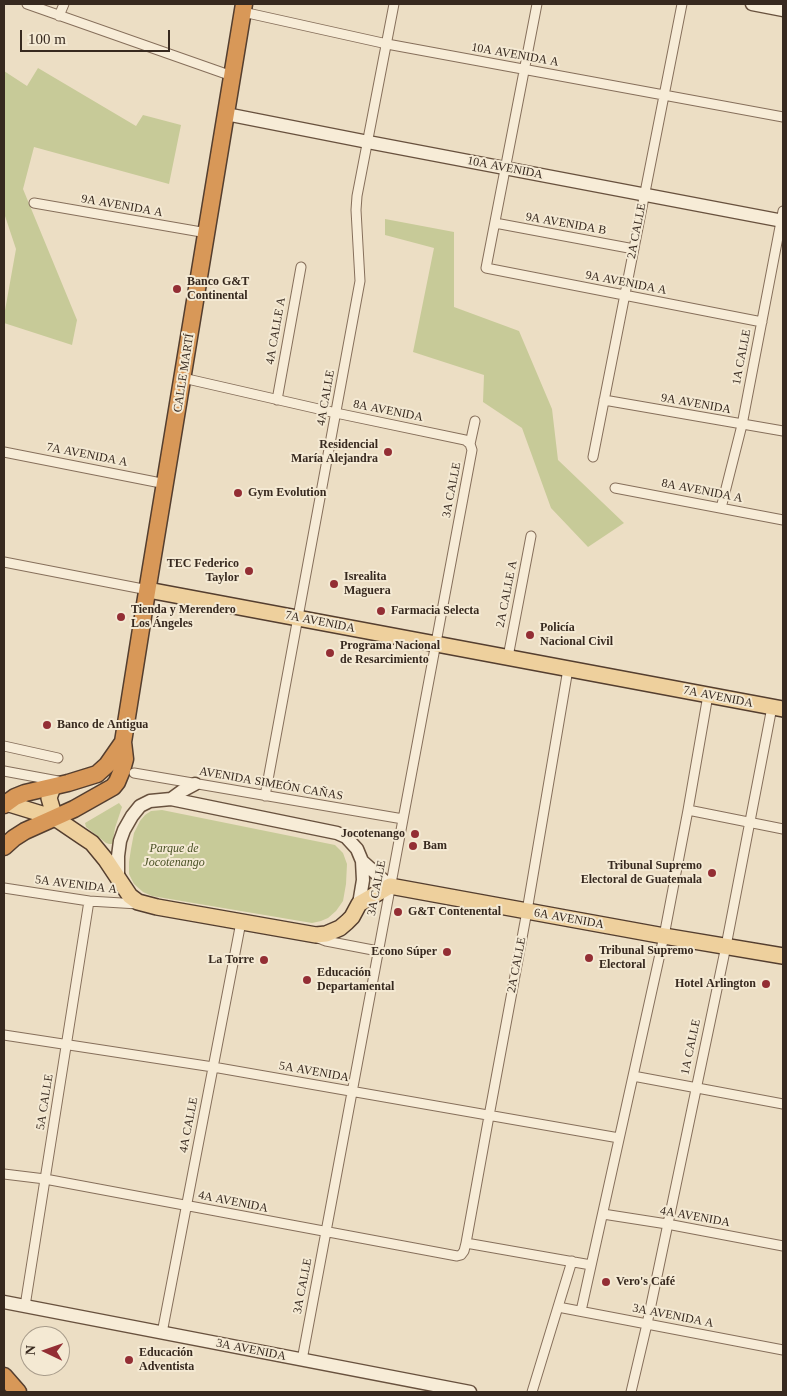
<!DOCTYPE html>
<html>
<head>
<meta charset="utf-8">
<style>
  body { margin:0 }
  #map { position:relative; width:787px; height:1396px; overflow:hidden; background:#ecdec4; font-family:"Times New Roman",serif }
  canvas { display:block }
  .frame { position:absolute; inset:0; border:5px solid #37291f; pointer-events:none }
  .north { position:absolute; left:20px; top:1326px; width:50px; height:50px; box-sizing:border-box; background:#f4e9d3; border:1px solid #a89c8b; border-radius:50%; rotate:273deg; font-size:14px; font-weight:700; line-height:20px; text-align:center; color:#37291f }
  .north::after { content:''; display:block; margin:auto; width:18px; height:22px; background:#932e34; clip-path:polygon(50% 0,100% 100%,50% 72%,0 100%) }
  .scale { position:absolute; left:20px; top:30px; width:150px; height:22px; box-sizing:border-box; border:2px solid #37291f; border-top:0; padding-left:6px; font-size:15px; line-height:18px; white-space:nowrap; color:#37291f; -webkit-text-stroke:4px #f4e9d3; paint-order:stroke }
</style>
</head>
<body>
<div id="map">
<canvas width="787" height="1396"></canvas>
<div class="frame"></div>
<div class="north">N</div>
<div class="scale">100 m</div>
</div>
<script>
const ctx = document.querySelector('canvas').getContext('2d');
ctx.lineJoin = 'round';
function fillPath(path, color) { ctx.fillStyle = color; ctx.fill(path, 'evenodd'); }
const toPath = rows => new Path2D(rows.map(r => 'M' + r).join(''));
function strokePath(path, color, width, dash) { ctx.strokeStyle = color; ctx.lineWidth = width; ctx.lineCap = dash ? 'butt' : 'round'; ctx.setLineDash(dash || []); ctx.stroke(path); }
function drawText(font, color, halo, rows, align = 'center') {
  ctx.font = font + ' "Times New Roman",serif'; ctx.lineWidth = 4; ctx.setLineDash([]); ctx.textBaseline = 'middle'; ctx.strokeStyle = halo; ctx.fillStyle = color; for (const [text, x, y, turn = 0] of rows) {
    ctx.save(); ctx.translate(x, y); ctx.rotate((+turn || 0) * Math.PI / 180); ctx.textAlign = isNaN(turn) ? turn : align; if (halo) ctx.strokeText(text, 0, 0); ctx.fillText(text, 0, 0); ctx.restore();
  }
}
fillPath(toPath([
  [38,68,136,126,143,115,181,125,169,184,34,147,23,189,77,320,72,345,4,323,4,316,16,249,4,213,4,71,27,86],
  [385,219,454,232,454,307,519,331,552,409,558,460,624,523,588,547,551,508,522,428,483,402,484,375,413,352,434,248,385,235],
  [119,803,122,807,115,828,113,841,112,844,109,844,106,843,86,827,85,823],
  [162,810,335,845,343,853,347,864,346,884,343,901,336,911,328,918,321,921,312,923,152,896,143,892,134,884,129,874,129,862,131,849,134,833,140,821,145,815,151,811]
]), '#c7ca98');
const street = toPath([
  [27,4,232,76],
  [537,4,486,268,762,322],
  [243,12,387,44,783,117],
  [59,16,64,4],
  [34,203,207,233],
  [495,223,634,249],
  [183,378,336,413,465,440,470,444],
  [277,400,301,267],
  [604,400,783,431],
  [4,452,166,484],
  [593,457,682,4],
  [615,488,783,520],
  [721,508,742,425,783,211],
  [4,562,148,590],
  [508,657,531,536],
  [4,746,58,758],
  [4,771,58,781],
  [134,773,403,819],
  [265,796,360,281,356,210,357,196,394,4],
  [688,810,783,829],
  [4,888,89,901,138,904],
  [318,938,326,941,378,951],
  [4,1035,213,1067,619,1138],
  [633,1076,783,1104],
  [4,1174,45,1179,457,1256,461,1255,464,1251,466,1243,489,1116,527,911,568,669],
  [603,1214,667,1224,783,1246],
  [466,1243,591,1265],
  [25,1306,89,901],
  [558,1307,783,1350],
  [581,1311,664,936,688,810,708,695],
  [162,1333,241,922],
  [302,1360,472,450,470,444,475,421],
  [532,1392,572,1261],
  [631,1392,647,1324,726,946,772,707]
]);
const secondary = toPath([
  [752,4,783,10],
  [226,114,368,142,783,221],
  [171,799,182,791,195,784],
  [362,861,390,886],
  [118,878,118,856,120,841,124,830,132,816,140,806,150,801,171,799,337,833,346,837,357,849,362,861,363,880,359,904],
  [4,1302,470,1392]
]);
const primary = toPath([
  [148,590,783,709],
  [53,787,49,798,55,818],
  [6,803,55,818,83,837,92,843,106,860,130,896,138,902,157,907,316,935,326,934,340,928,347,922,352,917,359,904,390,886,664,936,783,956]
]);
const highway = toPath([
  [4,805,15,797,25,793,68,783,97,774,107,765,123,742],
  [4,847,14,838,25,831,74,809,113,787,117,782,122,770,125,759,123,742,145,604,244,4],
  [4,1376,18,1392]
]);
strokePath(street, '#866f5b', 11);
strokePath(secondary, '#68513e', 15);
strokePath(primary, '#543e2f', 18);
strokePath(highway, '#543e2f', 19);
strokePath(street, '#f7ecd7', 9);
strokePath(secondary, '#f7ecd7', 12);
strokePath(primary, '#eed09d', 15);
strokePath(highway, '#d89858', 16);
for (const [x, y, r, color] of [
  [177,289,5,"#932e34"],
  [388,452,5,"#932e34"],
  [238,493,5,"#932e34"],
  [249,571,5,"#932e34"],
  [334,584,5,"#932e34"],
  [381,611,5,"#932e34"],
  [121,617,5,"#932e34"],
  [530,635,5,"#932e34"],
  [330,653,5,"#932e34"],
  [47,725,5,"#932e34"],
  [415,834,5,"#932e34"],
  [413,846,5,"#932e34"],
  [712,873,5,"#932e34"],
  [398,912,5,"#932e34"],
  [447,952,5,"#932e34"],
  [589,958,5,"#932e34"],
  [264,960,5,"#932e34"],
  [307,980,5,"#932e34"],
  [766,984,5,"#932e34"],
  [606,1282,5,"#932e34"],
  [129,1360,5,"#932e34"]
]) { const dot = new Path2D(); dot.arc(x, y, r, 0, 2 * Math.PI); ctx.fillStyle = color; ctx.fill(dot); strokePath(dot, '#f4e9d3', 2); }
drawText('12px', '#37291f', '#f4e9d3', [
  ["10A AVENIDA A",515,55,10],
  ["10A AVENIDA",505,168,11],
  ["9A AVENIDA A",122,206,10],
  ["9A AVENIDA B",566,224,10],
  ["2A CALLE",637,231,-79],
  ["9A AVENIDA A",626,283,11],
  ["4A CALLE A",276,331,-80],
  ["1A CALLE",742,357,-79],
  ["CALLE MARTÍ",184,373,-81],
  ["4A CALLE",326,398,-80],
  ["9A AVENIDA",696,404,10],
  ["8A AVENIDA",388,411,11],
  ["7A AVENIDA A",87,455,11],
  ["3A CALLE",452,490,-79],
  ["8A AVENIDA A",702,491,11],
  ["2A CALLE A",507,594,-79],
  ["7A AVENIDA",320,622,11],
  ["7A AVENIDA",718,697,11],
  ["AVENIDA SIMEÓN CAÑAS",271,784,10],
  ["5A AVENIDA A",76,885,7],
  ["3A CALLE",377,888,-79],
  ["6A AVENIDA",569,919,10],
  ["2A CALLE",517,965,-79],
  ["1A CALLE",691,1047,-78],
  ["5A AVENIDA",314,1072,10],
  ["5A CALLE",45,1102,-81],
  ["4A CALLE",189,1125,-79],
  ["4A AVENIDA",233,1202,11],
  ["4A AVENIDA",695,1217,10],
  ["3A CALLE",303,1286,-79],
  ["3A AVENIDA A",673,1316,11],
  ["3A AVENIDA",251,1350,11]
]);
drawText('bold 12px', '#37291f', '#f4e9d3', [
  ["Banco G&T",187,282],
  ["Continental",187,296],
  ["Residencial",378,445,"right"],
  ["María Alejandra",378,459,"right"],
  ["Gym Evolution",248,493],
  ["TEC Federico",239,564,"right"],
  ["Taylor",239,578,"right"],
  ["Isrealita",344,577],
  ["Maguera",344,591],
  ["Tienda y Merendero",131,610],
  ["Los Ángeles",131,624],
  ["Farmacia Selecta",391,611],
  ["Policía",540,628],
  ["Nacional Civil",540,642],
  ["Programa Nacional",340,646],
  ["de Resarcimiento",340,660],
  ["Banco de Antigua",57,725],
  ["Jocotenango",405,834,"right"],
  ["Bam",423,846],
  ["Tribunal Supremo",702,866,"right"],
  ["Electoral de Guatemala",702,880,"right"],
  ["G&T Contenental",408,912],
  ["Tribunal Supremo",599,951],
  ["Electoral",599,965],
  ["Econo Súper",437,952,"right"],
  ["La Torre",254,960,"right"],
  ["Educación",317,973],
  ["Departamental",317,987],
  ["Hotel Arlington",756,984,"right"],
  ["Vero's Café",616,1282],
  ["Educación",139,1353],
  ["Adventista",139,1367]
], 'left');
drawText('italic 12px', '#4a5226', '#f4e9d3', [
  ["Parque de",174,849],
  ["Jocotenango",174,863]
]);
</script>
</body>
</html>
